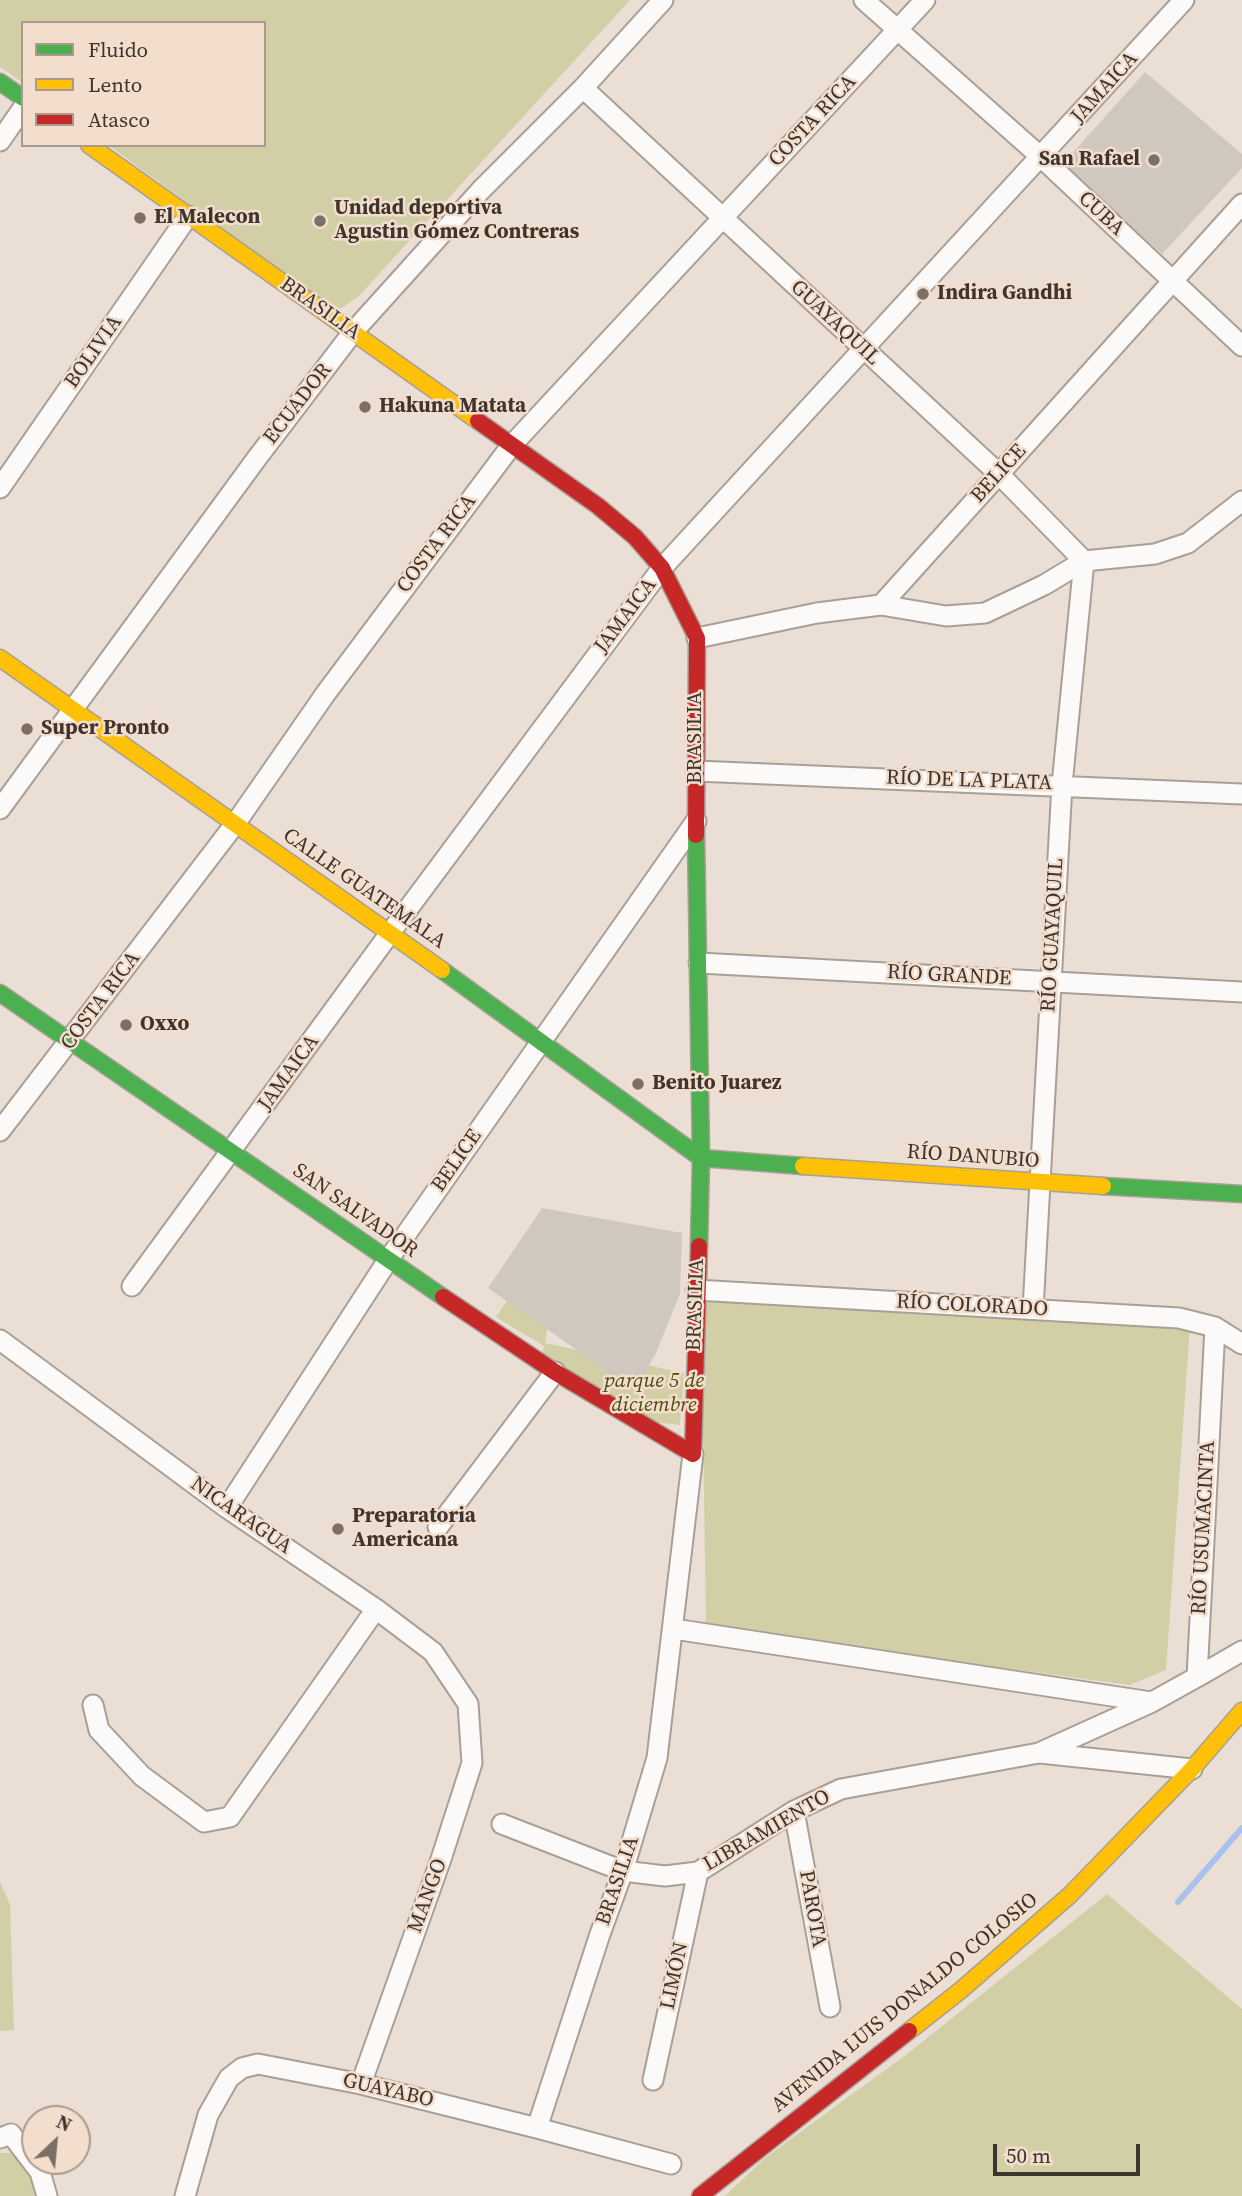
<!DOCTYPE html>
<html>
<head>
<meta charset="utf-8">
<style>
  body { margin:0 }
  #map { position:relative; width:1242px; height:2196px; overflow:hidden; background:#ebdfd5; font-family:"Source Serif 4",serif }
  canvas { display:block }
  .legend { position:absolute; left:21px; top:21px; width:245px; height:126px; box-sizing:border-box; background:#f3decd; border:2px solid #aa9a8d; margin:0; padding:9px 12px; list-style:none; font-size:21px; color:#3d352e }
  .legend li { display:flex; align-items:center; gap:14px; height:35px }
  .legend b { width:35px; border:2px solid #aa9a8d }
  .north { position:absolute; left:21px; top:2105px; width:70px; height:70px; box-sizing:border-box; background:#f3decd; border:2px solid #aa9a8d; border-radius:50%; rotate:26deg; font-size:19px; font-weight:700; line-height:28px; text-align:center; color:#3d352e }
  .north::after { content:''; display:block; margin:auto; width:24px; height:32px; background:#7a7068; clip-path:polygon(50% 0,100% 100%,50% 72%,0 100%) }
  .scale { position:absolute; left:993px; top:2144px; width:147px; height:32px; box-sizing:border-box; border:4px solid #3d352e; border-top:0; padding-left:9px; font-size:21px; line-height:24px; white-space:nowrap; color:#3d352e; -webkit-text-stroke:5px #f3decd; paint-order:stroke }
</style>
</head>
<body>
<div id="map">
<canvas width="1242" height="2196"></canvas>
<ul class="legend">
<li><b style="height:9px;background:#4caf50"></b>Fluido</li>
<li><b style="height:9px;background:#ffc107"></b>Lento</li>
<li><b style="height:9px;background:#c62828"></b>Atasco</li>
</ul>
<div class="north">N</div>
<div class="scale">50 m</div>
</div>
<script>
const ctx = document.querySelector('canvas').getContext('2d');
ctx.lineJoin = 'round';
function fillPath(path, color) { ctx.fillStyle = color; ctx.fill(path, 'evenodd'); }
const toPath = rows => new Path2D(rows.map(r => 'M' + r).join(''));
function strokePath(path, color, width, dash) { ctx.strokeStyle = color; ctx.lineWidth = width; ctx.lineCap = dash ? 'butt' : 'round'; ctx.setLineDash(dash || []); ctx.stroke(path); }
function drawText(font, color, halo, rows, align = 'center') {
  ctx.font = font + ' "Source Serif 4",serif'; ctx.lineWidth = 5; ctx.setLineDash([]); ctx.textBaseline = 'middle'; ctx.strokeStyle = halo; ctx.fillStyle = color; for (const [text, x, y, turn = 0] of rows) {
    ctx.save(); ctx.translate(x, y); ctx.rotate((+turn || 0) * Math.PI / 180); ctx.textAlign = isNaN(turn) ? turn : align; if (halo) ctx.strokeText(text, 0, 0); ctx.fillText(text, 0, 0); ctx.restore();
  }
}
fillPath(toPath([
  [0,0,630,0,358,297,337,311,108,145,264,145,264,23,23,23,23,83,0,67],
  [520,1281,552,1294,545,1343,684,1373,680,1425,646,1421,542,1356,544,1346,496,1317],
  [701,1300,1190,1325,1166,1670,1130,1685,706,1628],
  [0,1882,10,1904,14,2030,0,2031],
  [1107,1894,1242,2009,1242,2196,725,2196,765,2158,907,2054],
  [0,2153,12,2153,32,2174,35,2196,0,2196]
]), '#d2cfa6');
strokePath(toPath([
  [1178,1902,1242,1828]
]), '#a9c2ed', 6);
fillPath(toPath([
  [1145,72,1242,154,1242,168,1162,254,1062,165],
  [542,1208,682,1233,680,1294,655,1355,634,1390,488,1288]
]), '#d0c7bf');
const street = toPath([
  [864,0,1041,157,1242,346],
  [583,88,999,474,1084,561],
  [0,141,23,108],
  [0,488,188,216],
  [881,605,946,616,985,613,1044,585,1084,561,1155,554,1188,543,1242,501],
  [697,638,817,613,881,605,1242,204],
  [696,771,1242,794],
  [0,809,257,458,353,332,481,190,583,88,663,0],
  [699,963,1242,992],
  [0,1131,235,824,326,693,511,446,925,0],
  [132,1286,390,933,662,568,1184,0],
  [696,1290,1179,1318,1215,1327,1242,1344],
  [1033,1309,1062,785,1084,561],
  [0,1340,227,1508,376,1609,433,1652,468,1704,472,1763,441,1859,361,2084],
  [227,1508,388,1260,696,821],
  [438,1527,555,1372],
  [674,1629,1151,1702],
  [1197,1677,1242,1651],
  [93,1705,99,1730,142,1776,204,1822,230,1817,376,1609],
  [1040,1753,1192,1769],
  [794,1811,830,2007],
  [502,1824,623,1871,665,1876,698,1872,794,1811,841,1789,1039,1753,1152,1702,1197,1677,1215,1327],
  [653,2080,698,1872],
  [537,2128,600,1934,623,1871,657,1758,693,1454],
  [0,2138,11,2134,40,2172,47,2196],
  [185,2196,208,2115,229,2078,242,2068,258,2064,361,2084,537,2128,671,2164]
]);
const fast = toPath([
  [0,82,23,98],
  [696,835,701,1158,699,1246],
  [442,970,701,1158,803,1166],
  [0,993,443,1297],
  [1103,1186,1242,1194]
]);
const slow = toPath([
  [89,145,478,421],
  [0,658,442,970],
  [803,1166,1103,1186],
  [909,2031,961,1990,1070,1895,1192,1769,1242,1711]
]);
const jam = toPath([
  [478,421,598,506,635,537,662,568,697,638,696,835],
  [443,1297,555,1372,693,1454,699,1246],
  [700,2196,909,2031]
]);
strokePath(street, '#a89f97', 23);
strokePath(fast, '#a89f97', 19);
strokePath(slow, '#a89f97', 19);
strokePath(jam, '#a89f97', 19);
strokePath(street, '#fcfaf9', 19);
strokePath(fast, '#4caf50', 16);
strokePath(slow, '#ffc107', 16);
strokePath(jam, '#c62828', 16);
for (const [x, y, r, color] of [
  [1154,160,7,"#7a7068"],
  [140,218,7,"#7a7068"],
  [320,221,7,"#7a7068"],
  [923,294,7,"#7a7068"],
  [365,407,7,"#7a7068"],
  [27,729,7,"#7a7068"],
  [126,1025,7,"#7a7068"],
  [638,1084,7,"#7a7068"],
  [338,1529,7,"#7a7068"]
]) { const dot = new Path2D(); dot.arc(x, y, r, 0, 2 * Math.PI); ctx.fillStyle = color; ctx.fill(dot); strokePath(dot, '#f3decd', 2.5); }
drawText('21px', '#3d352e', '#f3decd', [
  ["JAMAICA",1105,88,-48],
  ["COSTA RICA",813,121,-47],
  ["CUBA",1101,214,43],
  ["BRASILIA",320,309,35],
  ["GUAYAQUIL",835,323,43],
  ["BOLIVIA",94,352,-55],
  ["ECUADOR",298,404,-52],
  ["BELICE",999,474,-48],
  ["COSTA RICA",437,544,-53],
  ["JAMAICA",626,616,-53],
  ["BRASILIA",696,738,-90],
  ["RÍO DE LA PLATA",969,781,2],
  ["CALLE GUATEMALA",364,889,35],
  ["RÍO GUAYAQUIL",1053,935,-87],
  ["RÍO GRANDE",949,976,3],
  ["COSTA RICA",101,1001,-53],
  ["JAMAICA",289,1073,-54],
  ["RÍO DANUBIO",973,1157,4],
  ["BELICE",457,1161,-55],
  ["SAN SALVADOR",355,1211,35],
  ["BRASILIA",696,1305,-88],
  ["RÍO COLORADO",972,1306,3],
  ["NICARAGUA",241,1516,35],
  ["RÍO USUMACINTA",1204,1528,-87],
  ["LIBRAMIENTO",767,1831,-30],
  ["BRASILIA",618,1881,-71],
  ["MANGO",428,1896,-70],
  ["PAROTA",812,1909,80],
  ["LIMÓN",675,1976,-78],
  ["AVENIDA LUIS DONALDO COLOSIO",905,2003,-39],
  ["GUAYABO",388,2091,13]
]);
drawText('bold 21px', '#3d352e', '#f3decd', [
  ["San Rafael",1140,160,"right"],
  ["Unidad deportiva",334,209],
  ["Agustin Gómez Contreras",334,233],
  ["El Malecon",154,218],
  ["Indira Gandhi",937,294],
  ["Hakuna Matata",379,407],
  ["Super Pronto",41,729],
  ["Oxxo",140,1025],
  ["Benito Juarez",652,1084],
  ["Preparatoria",352,1517],
  ["Americana",352,1541]
], 'left');
drawText('italic 21px', '#4a4c0e', '#f3decd', [
  ["parque 5 de",654,1382],
  ["diciembre",654,1406]
]);
</script>
</body>
</html>
